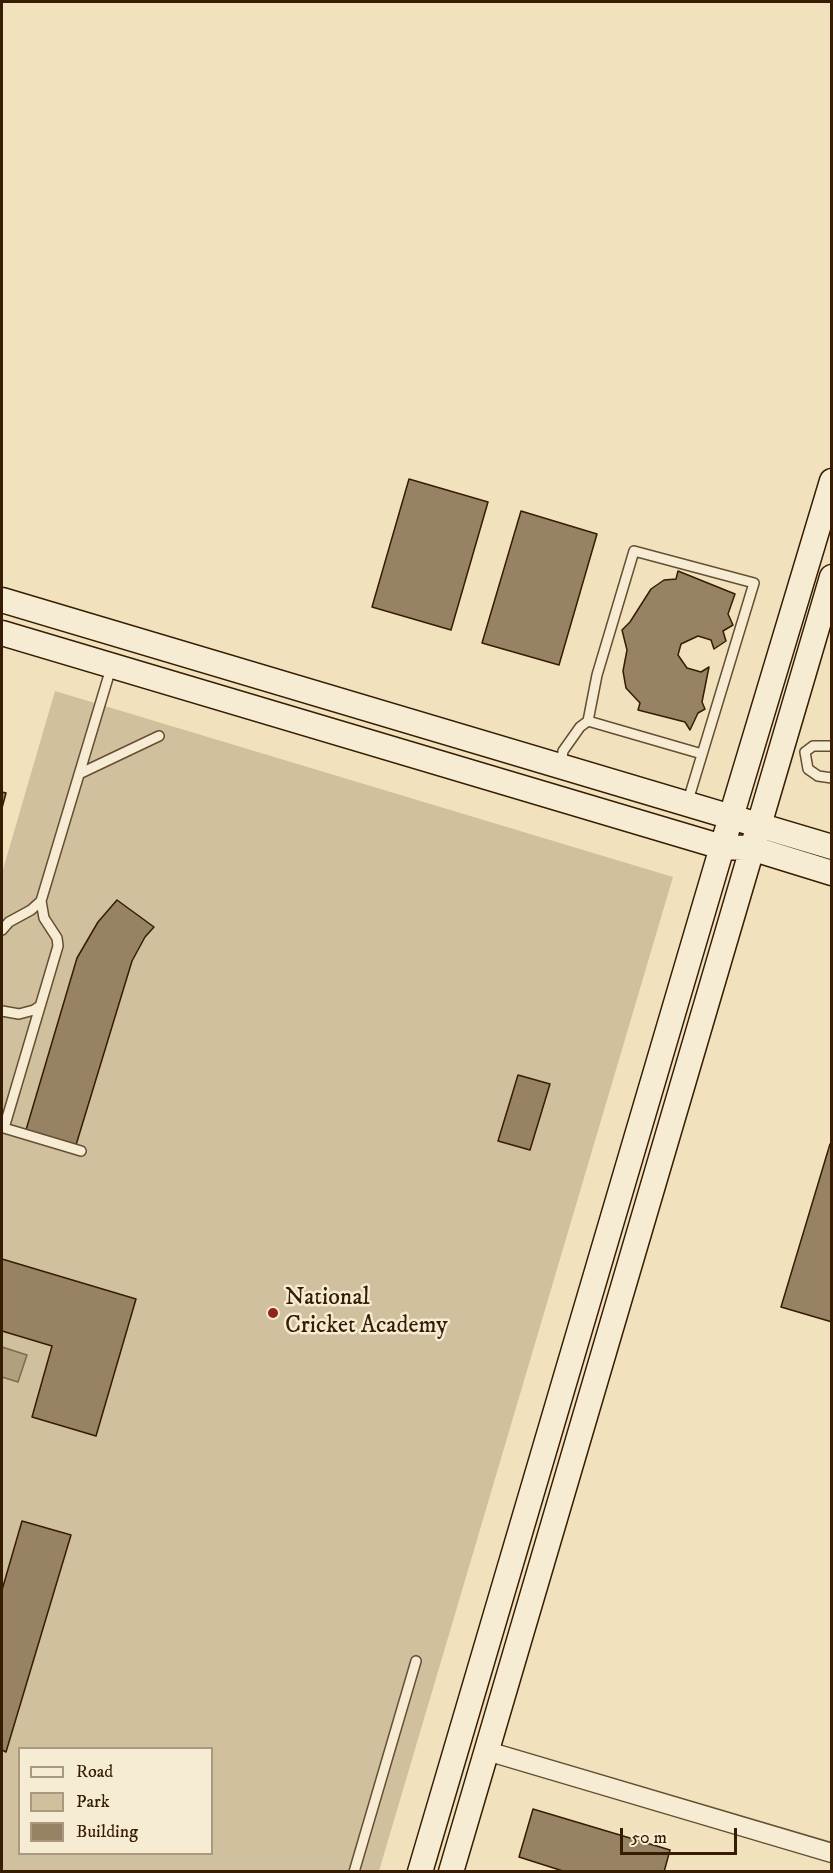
<!DOCTYPE html>
<html>
<head>
<meta charset="utf-8">
<style>
  body { margin:0 }
  #map { position:relative; width:833px; height:1873px; overflow:hidden; background:#f1e2bd; font-family:"IM FELL DW Pica",serif }
  canvas { display:block }
  .frame { position:absolute; inset:0; border:3px solid #361c02; pointer-events:none }
  .legend { position:absolute; left:18px; top:1747px; width:195px; height:108px; box-sizing:border-box; background:#f6ecd4; border:2px solid #a99980; margin:0; padding:8px 10px; list-style:none; font-size:18px; color:#361c02 }
  .legend li { display:flex; align-items:center; gap:12px; height:30px }
  .legend b { width:30px; border:2px solid #a99980 }
  .scale { position:absolute; left:620px; top:1828px; width:117px; height:27px; box-sizing:border-box; border:3px solid #361c02; border-top:0; padding-left:8px; font-size:18px; line-height:21px; white-space:nowrap; color:#361c02; -webkit-text-stroke:4px #f6ecd4; paint-order:stroke }
</style>
</head>
<body>
<div id="map">
<canvas width="833" height="1873"></canvas>
<div class="frame"></div>
<ul class="legend">
<li><b style="height:8px;background:#f6ecd4"></b>Road</li>
<li><b style="height:16px;background:#d1c09d"></b>Park</li>
<li><b style="height:16px;background:#978363"></b>Building</li>
</ul>
<div class="scale">50 m</div>
</div>
<script>
const ctx = document.querySelector('canvas').getContext('2d');
ctx.lineJoin = 'round';
function fillPath(path, color) { ctx.fillStyle = color; ctx.fill(path, 'evenodd'); }
const toPath = rows => new Path2D(rows.map(r => 'M' + r).join(''));
function strokePath(path, color, width, dash) { ctx.strokeStyle = color; ctx.lineWidth = width; ctx.lineCap = dash ? 'butt' : 'round'; ctx.setLineDash(dash || []); ctx.stroke(path); }
function drawText(font, color, halo, rows, align = 'center') {
  ctx.font = font + ' "IM FELL DW Pica",serif'; ctx.lineWidth = 5; ctx.setLineDash([]); ctx.textBaseline = 'middle'; ctx.strokeStyle = halo; ctx.fillStyle = color; for (const [text, x, y, turn = 0] of rows) {
    ctx.save(); ctx.translate(x, y); ctx.rotate((+turn || 0) * Math.PI / 180); ctx.textAlign = isNaN(turn) ? turn : align; if (halo) ctx.strokeText(text, 0, 0); ctx.fillText(text, 0, 0); ctx.restore();
  }
}
fillPath(toPath([
  [55,691,673,877,379,1871,2,1871,2,873],
  [20,1748,212,1748,212,1854,20,1854]
]), '#d1c09d');
const water = toPath([
  [2,1347,27,1355,18,1382,2,1377,2,1347]
]);
fillPath(water, '#b19f7d');
strokePath(water, '#806b4c', 1.5);
const building = toPath([
  [409,479,488,502,451,630,372,607,409,479],
  [521,511,597,534,559,665,482,643,521,511],
  [678,571,735,594,728,614,733,625,723,631,726,641,714,649,711,640,698,636,681,644,678,655,687,668,701,672,709,667,702,702,705,709,698,713,690,730,685,722,638,710,640,703,626,688,623,671,627,650,622,630,630,622,651,589,664,580,676,579,678,571],
  [2,792,6,793,2,808,2,792],
  [117,900,154,927,145,937,132,961,76,1145,26,1130,77,958,98,922,117,900],
  [518,1075,550,1084,530,1150,498,1141,518,1075],
  [830,1144,832,1145,832,1322,781,1307,830,1144],
  [2,1259,136,1299,96,1436,32,1417,52,1346,2,1331,2,1259],
  [22,1521,71,1535,6,1752,2,1750,2,1590,22,1521],
  [533,1809,670,1850,664,1872,566,1872,519,1857,533,1809]
]);
fillPath(building, '#978363');
strokePath(building, '#361c02', 1.5);
const lane = toPath([
  [588,721,702,754],
  [805,752,808,769,818,776,832,778],
  [805,752,813,746,832,746],
  [561,766,563,751,580,727,588,721,597,675,634,551,754,583,687,804],
  [79,774,159,736],
  [2,930,9,922,31,910,41,901],
  [2,1011,19,1014,34,1010,40,1006],
  [81,1151,4,1128,58,946,57,938,44,918,41,901,111,668],
  [354,1872,416,1661]
]);
const street = toPath([
  [487,1751,832,1853]
]);
const secondary = toPath([
  [2,600,832,847],
  [2,633,722,847,751,848,832,873],
  [420,1872,722,847,832,481],
  [451,1872,832,577]
]);
strokePath(lane, '#654e31', 12);
strokePath(street, '#654e31', 21);
strokePath(secondary, '#361c02', 27);
strokePath(lane, '#f6ecd4', 9);
strokePath(street, '#f6ecd4', 18);
strokePath(secondary, '#f6ecd4', 24);
for (const [x, y, r, color] of [
  [273,1313,6,"#8f2418"]
]) { const dot = new Path2D(); dot.arc(x, y, r, 0, 2 * Math.PI); ctx.fillStyle = color; ctx.fill(dot); strokePath(dot, '#f6ecd4', 2); }
drawText('24px', '#361c02', '#f6ecd4', [
  ["National",285,1299],
  ["Cricket Academy",285,1327]
], 'left');
</script>
</body>
</html>
